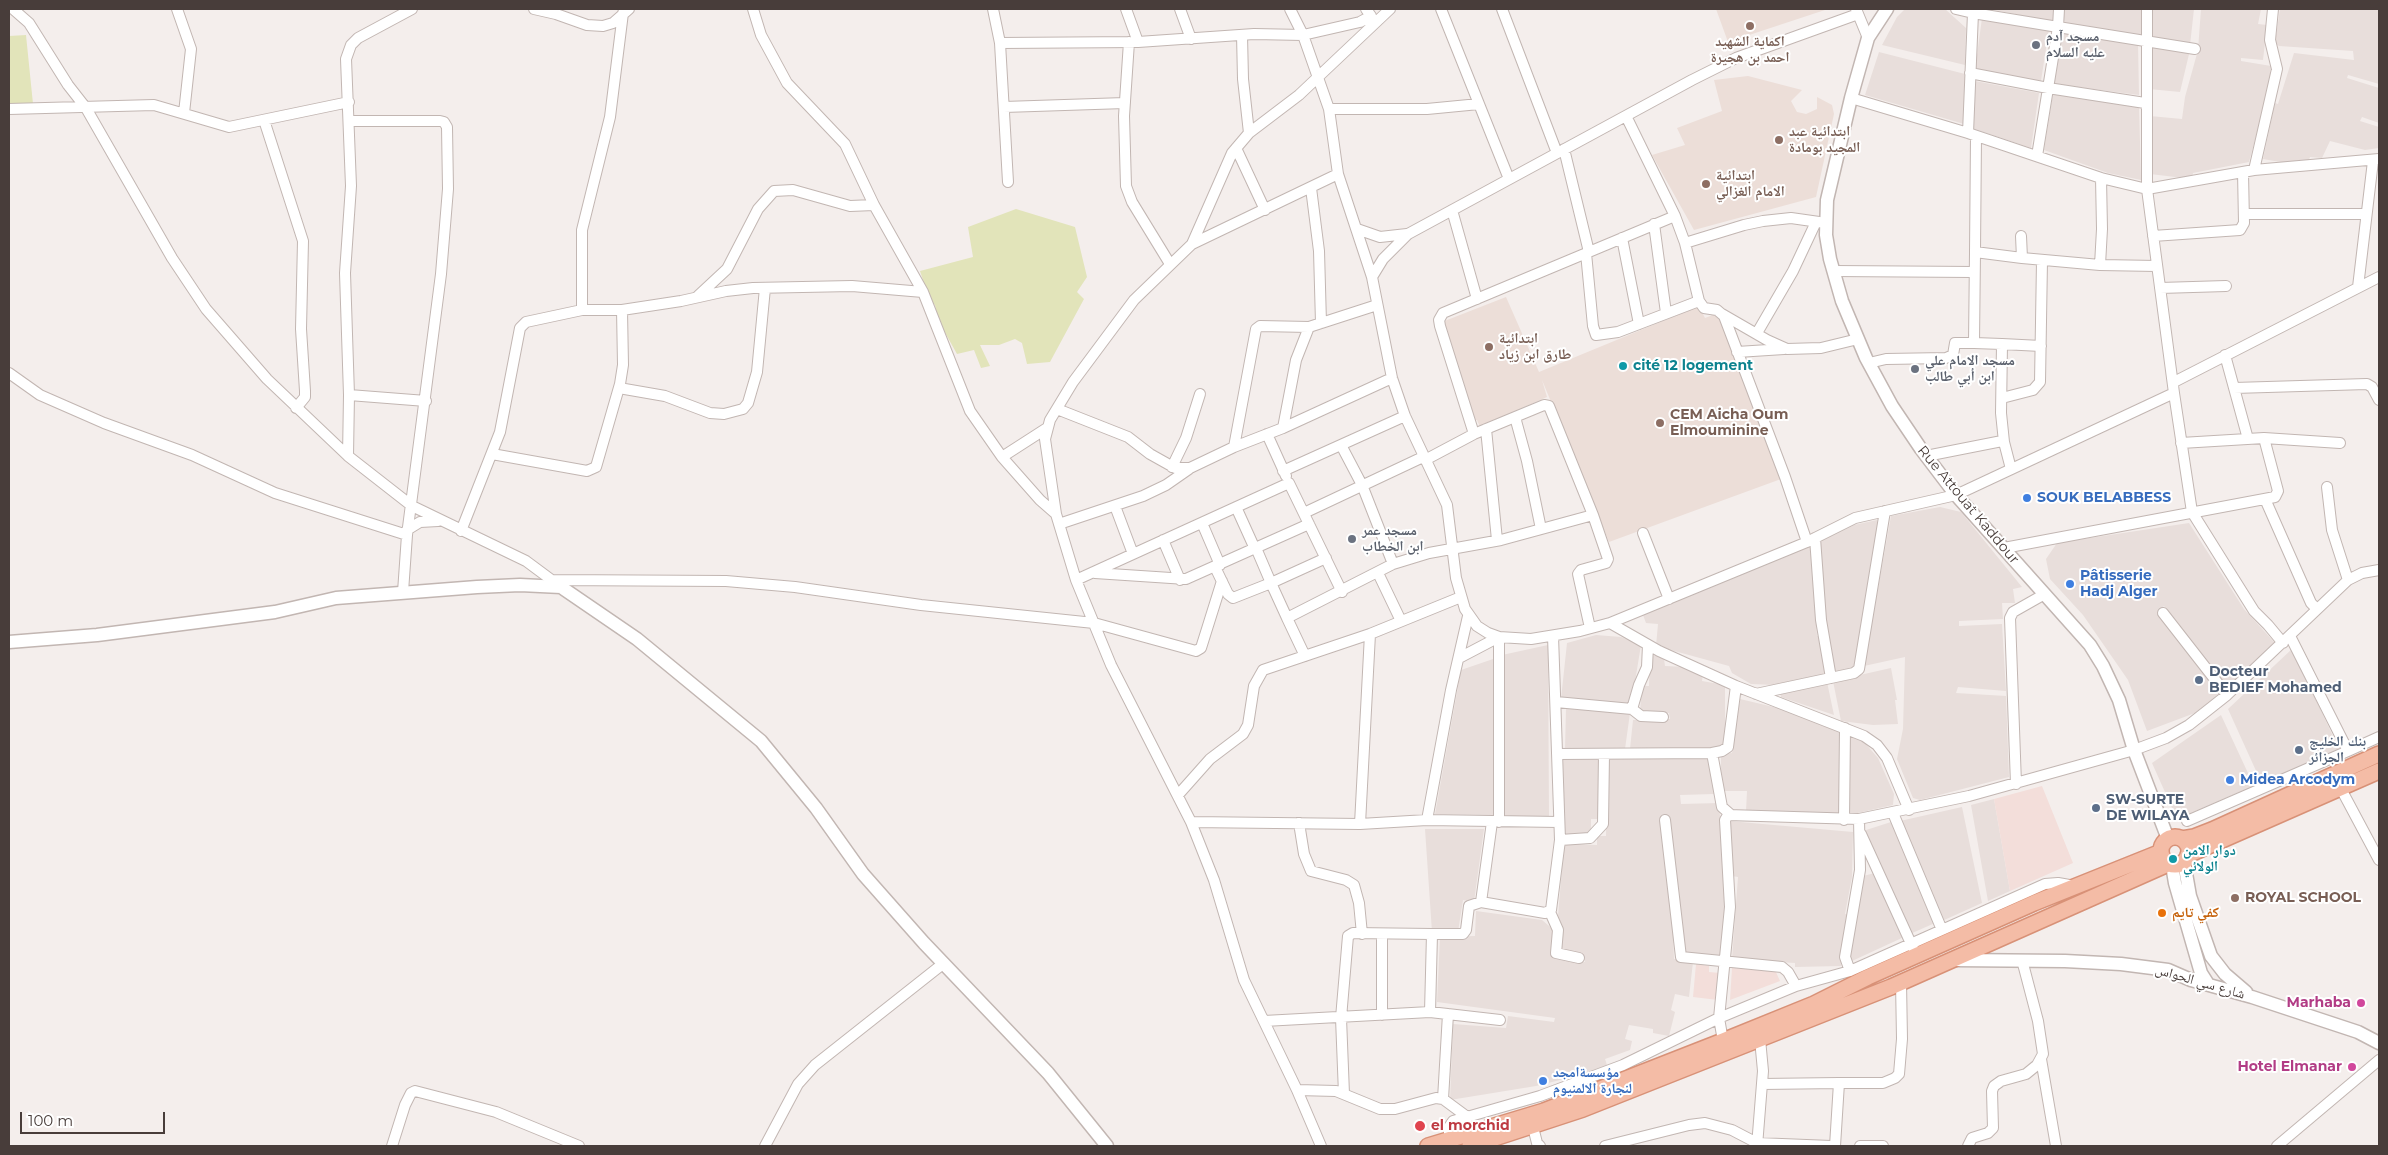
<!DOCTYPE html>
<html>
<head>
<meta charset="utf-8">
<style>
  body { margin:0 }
  #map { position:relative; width:2388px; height:1155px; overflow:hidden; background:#f4eeec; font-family:Montserrat,sans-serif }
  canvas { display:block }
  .frame { position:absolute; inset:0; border:10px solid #483d3a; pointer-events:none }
  .scale { position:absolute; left:20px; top:1112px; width:145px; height:22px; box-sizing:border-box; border:2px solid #483d3a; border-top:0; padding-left:6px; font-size:15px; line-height:18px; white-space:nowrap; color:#483d3a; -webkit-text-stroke:4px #fff; paint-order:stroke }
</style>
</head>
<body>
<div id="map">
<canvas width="2388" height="1155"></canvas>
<div class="frame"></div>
<div class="scale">100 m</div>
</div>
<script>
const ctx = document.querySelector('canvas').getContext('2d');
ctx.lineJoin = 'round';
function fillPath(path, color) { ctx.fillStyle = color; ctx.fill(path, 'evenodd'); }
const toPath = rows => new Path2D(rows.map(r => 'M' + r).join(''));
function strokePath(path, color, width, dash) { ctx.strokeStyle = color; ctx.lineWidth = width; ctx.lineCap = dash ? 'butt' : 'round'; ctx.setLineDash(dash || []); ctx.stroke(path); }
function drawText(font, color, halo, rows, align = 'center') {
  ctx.font = font + ' Montserrat,"Noto Naskh Arabic",sans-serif'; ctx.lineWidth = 4; ctx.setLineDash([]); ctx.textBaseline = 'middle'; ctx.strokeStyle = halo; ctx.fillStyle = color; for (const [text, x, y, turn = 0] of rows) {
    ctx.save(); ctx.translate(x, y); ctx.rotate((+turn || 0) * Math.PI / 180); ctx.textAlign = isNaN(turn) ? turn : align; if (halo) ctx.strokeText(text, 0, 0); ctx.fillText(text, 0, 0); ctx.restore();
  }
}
fillPath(toPath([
  [1905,9,1945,9,1966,28,1965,65,1882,45,1897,17],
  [1988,9,2053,9,2053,21],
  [2063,9,2141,9,2141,36,2062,23],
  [2150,9,2194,9,2190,45,2149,38],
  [2201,9,2261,9,2258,24,2267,25,2263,60,2241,58,2241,61,2271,66,2268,92,2249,162,2193,173,2192,179,2150,174,2150,116,2182,119,2185,97,2198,50],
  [2280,9,2379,9,2379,84,2348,75,2347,78,2379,88,2379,123,2362,117,2360,121,2379,127,2379,148,2365,150,2330,141,2322,158,2310,157,2308,162,2286,163,2263,159,2275,103,2278,104,2294,53,2354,60,2353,51,2279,46,2275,43],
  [1982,18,2049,29,2041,81,1975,70],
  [2064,31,2138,43,2139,95,2054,84],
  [2149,43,2190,50,2180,92,2149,89],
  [1879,52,1965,74,1964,124,1865,95],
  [1975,81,2039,93,2031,148,1972,128],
  [2053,94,2139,105,2141,180,2108,173,2044,150],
  [1940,507,1961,512,2022,587,2013,589,2015,603,2002,603,2003,619,1959,621,1959,626,2002,624,2006,691,1958,687,1956,693,2006,696,2009,777,1920,800,1913,798,1897,759,1903,729,1905,657,1864,666,1891,516],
  [1877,520,1877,537,1854,669,1834,675,1823,619,1819,542,1854,525],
  [2189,523,2244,609,2275,643,2228,687,2164,606,2157,612,2220,693,2195,713,2147,731,2128,680,2083,615,2050,579,2046,559,2057,543],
  [1811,546,1817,636,1821,635,1827,674,1775,685,1751,684,1732,673,1729,666,1656,646,1658,624,1646,623,1643,615],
  [1596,635,1621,637,1641,645,1631,706,1561,699,1567,643],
  [1548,645,1549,816,1504,816,1502,655],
  [2292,649,2339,749,2262,784,2228,709],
  [1650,654,1664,659,1665,666,1687,667,1703,673,1702,681,1725,685,1725,745,1722,749,1630,749,1633,720,1670,719,1669,713,1643,714,1640,711,1642,686,1649,686],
  [1496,658,1494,815,1435,814,1461,670],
  [1891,668,1897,700,1895,700,1898,724,1873,725,1841,721,1833,681],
  [1827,682,1834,715,1781,697,1780,692],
  [1740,699,1782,709,1843,733,1841,817,1746,811,1747,791,1721,791,1721,754,1732,753],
  [1566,708,1630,713,1625,749,1565,750],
  [2221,715,2254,786,2177,819,2152,763],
  [1850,734,1865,743,1878,758,1894,794,1893,805,1849,815],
  [1708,755,1714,794,1680,795,1681,804,1719,803,1727,908,1722,957,1683,954,1672,910,1674,959,1693,962,1689,997,1675,994,1671,1010,1675,1012,1669,1036,1653,1033,1653,1029,1629,1025,1625,1039,1632,1041,1630,1050,1605,1059,1607,1065,1576,1076,1536,1086,1450,1100,1453,1024,1506,1028,1508,1016,1554,1022,1555,1018,1437,1002,1440,937,1475,936,1476,911,1542,920,1555,931,1552,956,1585,962,1585,958,1559,952,1562,925,1558,916,1564,844,1597,845,1597,836,1606,836,1607,756],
  [1563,757,1601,757,1601,819,1591,819,1591,834,1564,835],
  [1994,799,2010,891,1988,901,1971,805],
  [1962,807,1982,903,1942,921,1900,821],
  [1729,821,1853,832,1852,877,1845,914,1849,915,1841,966,1795,967,1795,963,1732,959,1738,877,1732,876],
  [1891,822,1935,923,1910,934,1863,831],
  [1425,829,1484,829,1474,902,1463,900,1458,932,1432,932],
  [1875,873,1904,937,1852,961,1848,954,1863,876]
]), '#e8dedb');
fillPath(toPath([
  [2042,786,2073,863,2010,891,1994,799],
  [1696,964,1709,966,1709,972,1720,973,1718,1000,1693,997],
  [1732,968,1775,970,1780,981,1730,1000]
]), '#f3deda');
fillPath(toPath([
  [1716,9,1828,9,1728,42],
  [1748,76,1802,90,1791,101,1797,112,1806,114,1817,109,1817,97,1832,105,1834,114,1816,197,1694,230,1652,155,1685,145,1677,128,1722,111,1714,80],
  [1506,297,1539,372,1699,306,1705,318,1718,313,1781,479,1609,542,1542,380,1547,397,1480,427,1477,420,1472,420,1442,322]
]), '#ecded8');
fillPath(toPath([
  [26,35,33,104,9,105,9,36],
  [1016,209,1075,227,1087,277,1077,292,1084,299,1050,362,1027,364,1022,343,1015,339,999,345,980,345,990,366,981,368,974,350,957,354,938,320,935,305,930,301,920,271,973,257,968,227]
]), '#e2e4ba');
const minor = toPath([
  [13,9,29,23,68,85,86,108,172,258,206,309,267,379,348,456,412,506,526,561,561,587],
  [177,9,191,49,184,113],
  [534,9,556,14,587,25,603,26,613,23,629,9],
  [753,9,761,35,787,83,845,144,874,205,923,292,970,411,1002,457,1040,500,1056,514],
  [993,9,1000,43,1008,182],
  [1126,9,1138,42],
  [1180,9,1191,39],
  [1290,9,1303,35,1329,109,1338,174,1372,277,1392,378,1405,416,1447,505,1456,578,1465,609,1477,626,1488,633,1499,637,1531,639,1580,631,1610,623,1807,542,1855,518,1956,495,2174,393],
  [1441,9,1509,179],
  [1502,9,1557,153],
  [1856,9,1868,38],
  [1956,9,1973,13],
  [2059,9,2058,27,2195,49],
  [2147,9,2147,189,2174,393,2192,512,2254,611,2268,625,2283,643],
  [1242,35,1243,79,1249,133],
  [1129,42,1124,116,1126,186,1132,202,1170,264],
  [1000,43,1138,42,1254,34,1303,35,1360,22,1371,16,1366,9],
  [1970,73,2048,88,2145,103],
  [1851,98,1968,133,2101,178,2147,189,2254,170,2379,159],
  [1004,107,1125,103],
  [9,109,154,105,229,127,349,102],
  [1329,109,1427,109,1479,104],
  [1626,116,1675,216,1685,243,1699,301,1704,308,1717,310,1724,316,1785,477,1807,542],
  [264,120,303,241,301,329,305,391,305,397,296,408],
  [350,121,440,121,444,122,447,127,448,189,441,274,407,535,403,592],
  [1968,133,1973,13,2058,27,2037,156],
  [1976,136,1975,252,2022,258,2021,236],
  [1236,148,1265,210],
  [1564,149,1589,252],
  [2254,170,2277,69,2270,40,2273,9],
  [1311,188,1319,251,1321,323],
  [1452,210,1477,299],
  [2244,214,2366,214],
  [1654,224,1666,313],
  [1357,229,1380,237,1407,234],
  [2153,236,2240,230,2244,223,2243,172],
  [1622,238,1639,324],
  [1685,243,1744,225,1763,221,1791,218,1826,223],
  [1192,244,1338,174],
  [1586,253,1593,326,1596,335,1618,332,1699,301],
  [2022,258,2100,265,2102,229,2101,178],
  [2100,265,2157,266],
  [1833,271,1974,272],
  [1372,277,1383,259,1408,234,1692,80,1736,58,1858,14],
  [2358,287,2373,161],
  [2160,288,2226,286],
  [698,296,727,269,758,209,774,191,793,190,850,206,874,205],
  [582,310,582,230,610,117,623,13],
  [1722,314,1767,340,1787,349,1821,348,1858,339],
  [1757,333,1793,271,1816,222],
  [1974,343,2002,344,2001,413,2004,442],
  [2002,344,2041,346],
  [1737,352,1784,349],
  [2225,355,2248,439],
  [1869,363,1886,359,1946,358,1953,355,1955,343,1974,343,1975,252],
  [9,373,40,395,104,423,192,455,275,493,407,535],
  [2174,382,2379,277],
  [619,388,665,396,710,413,724,414,743,409,748,403,757,372,765,288],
  [2234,388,2367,384,2372,387,2379,400],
  [349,395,345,273,351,186,346,59,351,45,358,38,412,9],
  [2002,398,2033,390,2040,382,2042,261],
  [1057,409,1128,437,1150,454,1175,468,1190,468,1234,447,1283,428,1296,360,1309,327],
  [1515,417,1527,461,1541,529],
  [1283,428,1392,378],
  [1486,429,1497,540],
  [1267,434,1286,476],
  [1474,434,1440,326,1439,320,1443,313,1675,216],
  [2181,443,2264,438,2340,443],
  [1341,445,1362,485,1393,564],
  [1234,447,1256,329,1260,326,1309,327,1377,305],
  [492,454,587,471,596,467,620,384,623,365,622,310],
  [348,456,349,395,426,401],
  [1926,456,2002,441,2004,442,2011,469],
  [1002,457,1047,428],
  [1425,460,1474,434,1544,405,1549,406,1593,515,1608,559,1606,563,1581,570,1578,574,1590,628],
  [1172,467,1186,438,1200,394],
  [1283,471,1405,416],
  [2327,487,2332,530,2348,580],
  [2265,499,2311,603,2317,609],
  [1115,506,1133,554],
  [1236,507,1255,549],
  [1304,513,1423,457],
  [1202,523,1220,565],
  [1059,524,1143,496,1166,485,1189,469],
  [407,530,420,522,438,521],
  [461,531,500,432,520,328,526,322,582,310,622,310,681,301,726,291,753,288,852,286,923,292],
  [1643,533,1669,599],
  [1815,538,1821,620,1831,678],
  [1163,540,1180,580],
  [2004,548,2275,497,2278,491,2264,438],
  [1215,567,1228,594,1233,598,1271,583,1256,548],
  [1095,573,1186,579,1309,524],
  [1378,573,1401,621],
  [550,580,726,581,795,587,921,605,1094,623,1196,651,1201,648,1222,581],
  [1076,580,1289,483,1342,592],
  [2163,613,2227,695],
  [1287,618,1271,583,1326,558],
  [1610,623,1659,651,1736,686,1864,736,1877,745,1887,758,1909,810],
  [1305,656,1287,618,1393,564,1429,553,1501,540,1593,515],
  [1459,658,1499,637,1499,822],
  [1756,694,1854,673,1859,669,1885,511],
  [1556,702,1632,709,1639,685,1647,667,1648,645],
  [1632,709,1641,716,1663,717],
  [2348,751,2379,737],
  [1558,754,1712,753],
  [2016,784,2010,618,2013,612,2043,595],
  [2340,787,2379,860],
  [1178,795,1210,759,1243,734,1248,725,1254,686,1263,670,1370,634,1461,597],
  [1893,813,1942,930],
  [1730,814,1722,807,1712,753,1722,751,1728,747,1736,686],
  [1427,820,1451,690,1468,616],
  [1665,820,1681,957,1782,967,1788,972,1796,986],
  [1844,820,1845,728],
  [2187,821,2348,751,2290,636],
  [1191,822,1360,824,1427,820,1559,822],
  [1299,823,1304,854,1311,871,1346,880,1354,885,1359,903,1362,934],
  [1360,824,1370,634],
  [1861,834,1913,948],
  [1560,840,1590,838,1603,824,1604,754],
  [1481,902,1492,822],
  [1550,912,1558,930,1556,953,1579,958],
  [1850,971,1845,957,1860,870,1859,819],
  [1430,1012,1500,1020],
  [1382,1015,1382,934],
  [1264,1021,1430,1012,1432,934,1463,934,1466,930,1469,906,1481,902,1545,913,1551,910,1560,840,1553,636],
  [1723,1041,1719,1018,1730,907,1725,820,1728,815,1859,819,1969,796,2134,750,2166,738,2189,725,2227,695,2348,580,2362,573,2379,570],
  [2041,1059,2056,1146],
  [1762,1084,1839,1083],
  [1297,1090,1336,1091,1380,1109,1395,1109,1436,1098,1443,1099,1466,1116],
  [1344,1094,1341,1018,1348,936,1353,933,1432,934],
  [1443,1099,1448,1014],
  [1533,1127,1537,1143,1540,1146],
  [1449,1141,1449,1127,1453,1121,1540,1096,1623,1065,1719,1018,1796,986,1850,971,2045,884,2058,883,2075,886],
  [392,1146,405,1105,411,1093,415,1091,496,1112,579,1146],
  [765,1146,798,1084,815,1065,944,963],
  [1321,1146,1297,1090,1244,980,1214,880,1191,822,1111,665,1076,580,1056,514,1045,439,1050,420,1073,382,1134,300,1192,244,1232,153,1249,133,1299,95,1390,9],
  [1605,1146,1689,1125,1705,1123,1732,1130,1757,1143,1831,1146],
  [1757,1146,1763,1071,1760,1039],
  [1835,1146,1839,1083,1883,1083,1895,1078,1899,1074,1902,1039,1901,982],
  [1860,1146,1883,1146],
  [1968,1146,1972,1138,1988,1133,1993,1128,1992,1091,1994,1086,2001,1081,2026,1074,2037,1065,2043,1054,2038,1021,2022,960],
  [2277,1146,2379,1060]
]);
const tertiary = toPath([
  [1887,9,1868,38,1851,98,1827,200,1826,235,1830,259,1842,301,1866,358,1892,406,1921,449,1956,495,2090,645,2103,666,2119,700,2134,750,2168,839],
  [9,642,97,635,275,612,336,598,477,587,520,585,561,587,637,639,761,741,816,808,863,874,924,943,1048,1073,1107,1146],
  [2184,862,2190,896,2211,956,2225,974,2246,992],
  [2172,865,2175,883,2201,973,2208,984],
  [1954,960,2065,961,2121,964,2168,970,2191,980,2252,997,2358,1032,2379,1043]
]);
const primary = toPath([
  '2161 851a14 14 0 1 1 28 0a14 14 0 1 1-28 0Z',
  [2182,839,2194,837,2212,830,2379,754],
  [2188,855,2379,771],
  [1428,1146,1544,1111,1723,1041,1814,1004,1868,977,2034,903,2161,852],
  [1470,1146,1583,1109,1891,987,2168,864]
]);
strokePath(minor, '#c2b6b2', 12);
strokePath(tertiary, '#c2b6b2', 15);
strokePath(primary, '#d89177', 18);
strokePath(minor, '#fff', 10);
strokePath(tertiary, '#fff', 12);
strokePath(primary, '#f4bca6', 15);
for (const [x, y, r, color] of [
  [1750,26,5,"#8d6e63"],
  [2036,45,5,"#6b7280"],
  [1779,140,5,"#8d6e63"],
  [1706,184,5,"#8d6e63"],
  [1489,347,5,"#8d6e63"],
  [1623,366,5,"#0f9aa8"],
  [1915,369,5,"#6b7280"],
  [1660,423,5,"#8d6e63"],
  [2027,498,5,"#3f7fe0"],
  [1352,539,5,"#6b7280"],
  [2070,584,5,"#3f7fe0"],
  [2199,680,5,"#5c6f8a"],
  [2299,750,5,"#5c6f8a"],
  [2230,780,5,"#3f7fe0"],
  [2096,808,5,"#5c6f8a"],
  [2173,859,5,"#0f9aa8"],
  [2235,898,5,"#8d6e63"],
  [2162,913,5,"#e8710a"],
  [2361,1003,5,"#d1479c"],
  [2352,1067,5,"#d1479c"],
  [1543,1081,5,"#3f7fe0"],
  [1420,1126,6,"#e0444e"]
]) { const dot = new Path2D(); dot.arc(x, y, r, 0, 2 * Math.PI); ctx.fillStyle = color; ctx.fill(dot); strokePath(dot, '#fff', 2); }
drawText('bold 14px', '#5b616d', '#fff', [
  ["مسجد آدم",2046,37],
  ["عليه السلام",2046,53],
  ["مسجد الامام علي",1925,361],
  ["ابن أبي طالب",1925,377],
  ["مسجد عمر",1362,531],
  ["ابن الخطاب",1362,547]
], 'left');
drawText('bold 14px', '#785e54', '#fff', [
  ["اكماية الشهيد",1750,42,"center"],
  ["احمد بن هجيرة",1750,58,"center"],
  ["ابتدائية عبد",1789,132],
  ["المجيد بومادة",1789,148],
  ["ابتدائية",1716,176],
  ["الامام الغزالي",1716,192],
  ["ابتدائية",1499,339],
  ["طارق ابن زياد",1499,355],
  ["CEM Aicha Oum",1670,415],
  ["Elmouminine",1670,431],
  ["ROYAL SCHOOL",2245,898]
], 'left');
drawText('bold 14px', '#0d838f', '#fff', [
  ["cité 12 logement",1633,366],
  ["دوار الامن",2183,851],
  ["الولائي",2183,867]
], 'left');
drawText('bold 14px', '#366cbe', '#fff', [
  ["SOUK BELABBESS",2037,498],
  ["Pâtisserie",2080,576],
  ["Hadj Alger",2080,592],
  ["Midea Arcodym",2240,780],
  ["مؤسسةامجد",1553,1073],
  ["لنجارة الالمنيوم",1553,1089]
], 'left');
drawText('14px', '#483d3a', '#fff', [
  ["Rue Attouat Kaddour",1968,505,50],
  ["شارع سي الحواس",2200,982,16]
]);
drawText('bold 14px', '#4e5e75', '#fff', [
  ["Docteur",2209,672],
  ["BEDIEF Mohamed",2209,688],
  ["بنك الخليج",2309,742],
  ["الجزائر",2309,758],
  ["SW-SURTE",2106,800],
  ["DE WILAYA",2106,816]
], 'left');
drawText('bold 14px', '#c56008', '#fff', [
  ["كفي تايم",2172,913]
], 'left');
drawText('bold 14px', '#b23c85', '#fff', [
  ["Marhaba",2351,1003],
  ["Hotel Elmanar",2342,1067]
], 'right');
drawText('bold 14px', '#be3a42', '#fff', [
  ["el morchid",1431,1126]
], 'left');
</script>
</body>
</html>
